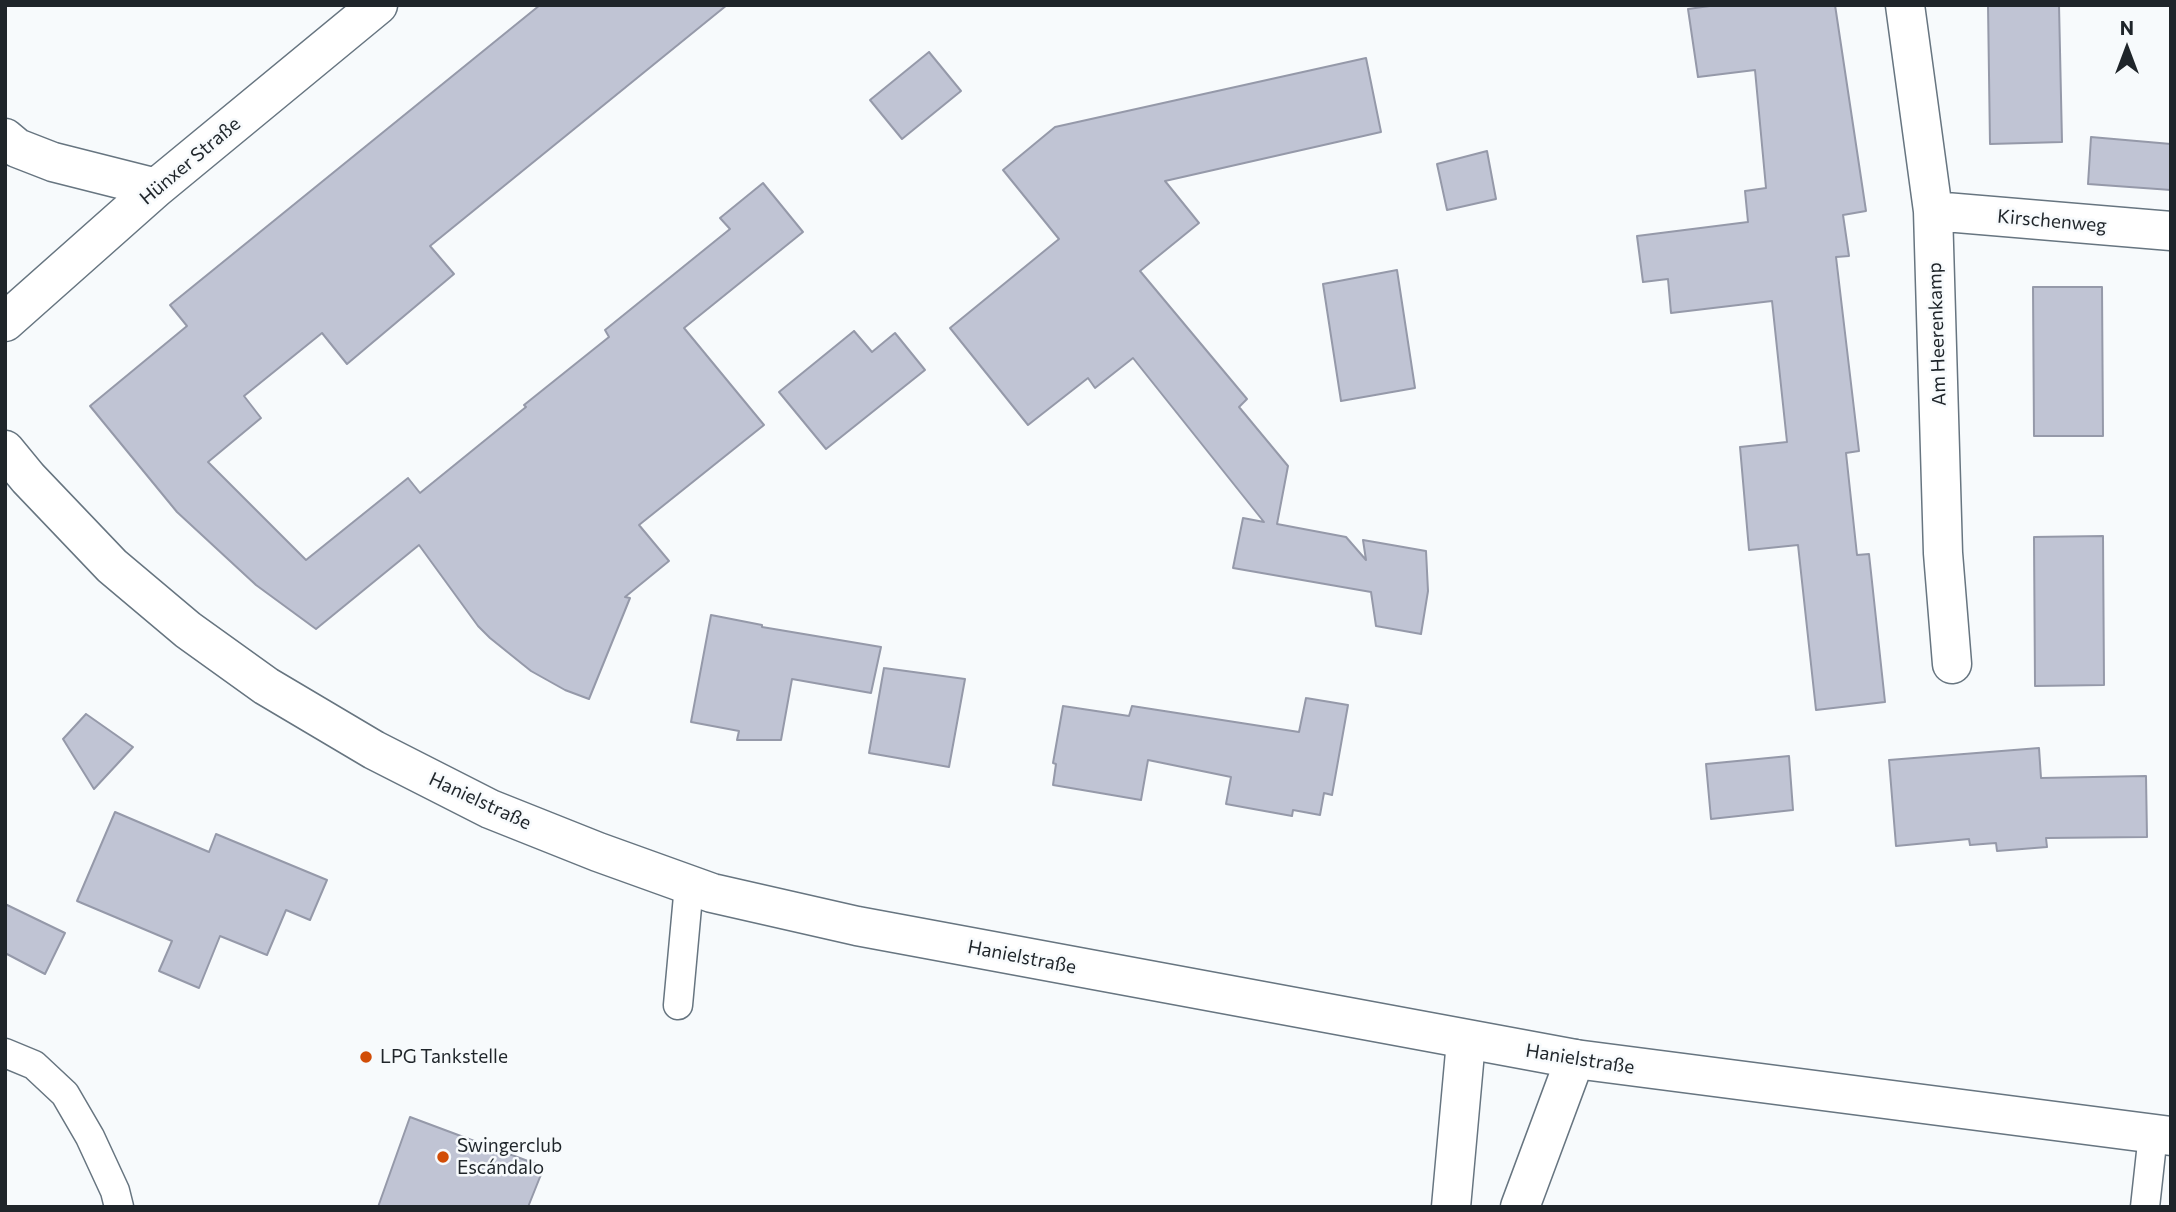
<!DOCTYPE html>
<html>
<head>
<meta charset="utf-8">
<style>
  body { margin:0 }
  #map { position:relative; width:2176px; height:1212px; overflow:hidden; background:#f7fafc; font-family:Commissioner,sans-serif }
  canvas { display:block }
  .frame { position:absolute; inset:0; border:7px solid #1f252a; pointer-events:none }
  .north { position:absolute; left:2092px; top:14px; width:70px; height:70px; -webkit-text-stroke:5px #f7fafc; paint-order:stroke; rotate:0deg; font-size:19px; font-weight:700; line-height:28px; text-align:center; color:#1f252a }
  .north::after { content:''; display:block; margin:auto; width:24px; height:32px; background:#1f252a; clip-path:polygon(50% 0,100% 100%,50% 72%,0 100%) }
</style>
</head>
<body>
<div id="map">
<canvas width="2176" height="1212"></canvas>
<div class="frame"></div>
<div class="north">N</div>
</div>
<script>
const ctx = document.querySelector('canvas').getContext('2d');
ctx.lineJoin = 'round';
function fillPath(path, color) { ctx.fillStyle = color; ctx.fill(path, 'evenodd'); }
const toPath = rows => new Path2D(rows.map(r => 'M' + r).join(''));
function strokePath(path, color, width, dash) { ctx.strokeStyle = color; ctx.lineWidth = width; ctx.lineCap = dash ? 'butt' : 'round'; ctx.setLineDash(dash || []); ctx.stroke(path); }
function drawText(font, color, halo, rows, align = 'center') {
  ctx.font = font + ' Commissioner,sans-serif'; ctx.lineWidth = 5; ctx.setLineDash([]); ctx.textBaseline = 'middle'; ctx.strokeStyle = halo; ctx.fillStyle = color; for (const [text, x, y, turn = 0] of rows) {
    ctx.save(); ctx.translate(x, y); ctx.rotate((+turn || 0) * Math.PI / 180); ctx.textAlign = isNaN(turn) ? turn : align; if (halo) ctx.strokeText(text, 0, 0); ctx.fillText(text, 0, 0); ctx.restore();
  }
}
const building = toPath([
  [540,5,727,5,430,246,454,274,347,364,322,333,244,396,261,418,208,462,306,560,408,478,420,493,526,407,524,405,609,337,605,330,730,229,720,218,763,183,803,232,684,328,764,425,639,525,669,561,625,597,630,598,589,699,565,690,531,671,490,638,478,626,419,545,316,629,256,585,177,512,90,406,187,326,170,305,540,5],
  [1717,5,1835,5,1866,211,1843,215,1849,256,1836,257,1859,451,1846,453,1857,555,1869,554,1885,702,1816,710,1798,545,1749,550,1740,447,1787,442,1772,301,1671,313,1668,279,1643,282,1637,236,1748,222,1745,191,1766,188,1755,70,1698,77,1688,9,1717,5],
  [1988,5,2059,5,2062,142,1990,144,1988,5],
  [929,52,961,91,902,139,870,100,929,52],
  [1366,58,1381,132,1165,181,1199,223,1140,271,1247,399,1239,407,1288,466,1277,524,1346,537,1366,560,1363,540,1426,551,1428,591,1421,634,1376,626,1371,592,1233,568,1243,518,1264,522,1133,358,1095,388,1088,378,1028,425,950,328,1059,239,1003,170,1055,127,1366,58],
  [2091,137,2171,144,2171,190,2088,184,2091,137],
  [1487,151,1496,199,1447,210,1437,164,1487,151],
  [1397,270,1415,388,1341,401,1323,284,1397,270],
  [2033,287,2102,287,2103,436,2034,436,2033,287],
  [854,331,872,352,895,333,925,370,826,449,779,392,854,331],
  [2103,536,2104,685,2035,686,2034,537,2103,536],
  [711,615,762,625,762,627,881,647,871,693,792,679,781,740,737,740,739,731,691,722,711,615],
  [884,668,965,679,949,767,869,753,884,668],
  [1306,698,1348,705,1332,795,1324,793,1320,815,1293,810,1292,816,1226,804,1231,777,1148,760,1141,800,1053,785,1056,764,1053,763,1063,706,1129,716,1132,706,1299,732,1306,698],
  [86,714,133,747,94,789,63,739,86,714],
  [2039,748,2041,778,2146,776,2147,837,2046,838,2047,847,1997,851,1996,843,1970,845,1969,839,1896,846,1889,760,2039,748],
  [1789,756,1793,810,1711,819,1706,764,1789,756],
  [115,812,209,852,216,834,327,880,310,920,286,910,267,955,220,936,199,988,159,971,172,941,77,901,115,812],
  [5,904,65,933,45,974,5,953,5,904],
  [410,1117,544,1167,528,1207,378,1207,410,1117]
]);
fillPath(building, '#c0c4d4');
strokePath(building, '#9599a9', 2);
const lane = toPath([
  [678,1005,689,885],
  [5,1053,34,1065,65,1094,90,1137,115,1191,119,1207],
  [2145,1207,2153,1134]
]);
const street = toPath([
  [1905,5,1933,211,1943,553,1952,664],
  [1933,211,2171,231],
  [1451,1207,1466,1041],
  [1520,1207,1575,1059]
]);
const secondary = toPath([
  [5,138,17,148,53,162,156,188],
  [5,322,156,188,378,5],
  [5,450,28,478,112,566,188,630,266,686,374,750,490,809,598,852,712,893,857,926,1575,1059,2171,1136]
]);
strokePath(lane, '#677580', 31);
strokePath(street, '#677580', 41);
strokePath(secondary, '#677580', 41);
strokePath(lane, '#fff', 28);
strokePath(street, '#fff', 38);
strokePath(secondary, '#fff', 38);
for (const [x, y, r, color] of [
  [366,1057,7,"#d14d07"],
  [443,1157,7,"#d14d07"]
]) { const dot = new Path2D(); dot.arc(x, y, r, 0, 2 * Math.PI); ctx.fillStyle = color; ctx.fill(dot); strokePath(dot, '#f7fafc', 2.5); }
drawText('19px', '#1f252a', '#f7fafc', [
  ["Hünxer Straße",190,161,-40],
  ["Kirschenweg",2052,221,5],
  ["Am Heerenkamp",1937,334,-92],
  ["Hanielstraße",480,801,25],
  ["Hanielstraße",1022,957,11],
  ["Hanielstraße",1580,1059,9]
]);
drawText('19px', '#1f252a', '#f7fafc', [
  ["LPG Tankstelle",380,1057],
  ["Swingerclub",457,1146],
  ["Escándalo",457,1168]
], 'left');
</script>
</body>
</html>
